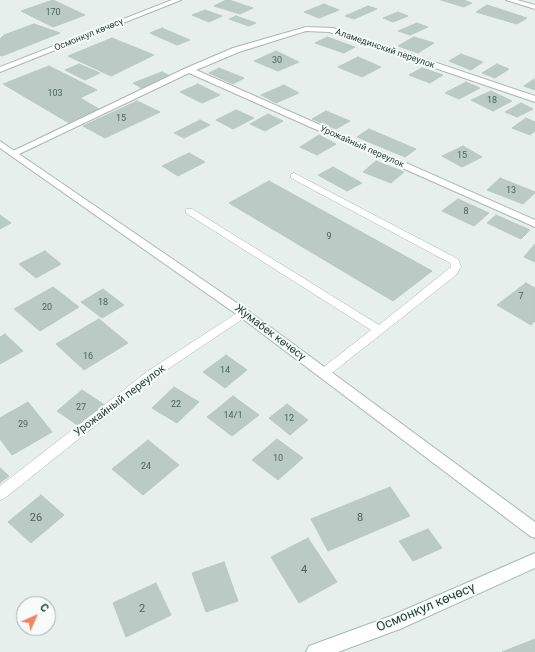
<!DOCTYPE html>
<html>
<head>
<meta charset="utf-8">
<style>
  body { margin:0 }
  #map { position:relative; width:535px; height:652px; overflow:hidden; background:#e6efeb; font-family:Roboto,sans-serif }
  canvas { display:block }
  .north { position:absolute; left:16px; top:596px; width:40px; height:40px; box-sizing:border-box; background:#f7fbf9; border:1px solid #a3b1ad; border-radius:50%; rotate:45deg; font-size:11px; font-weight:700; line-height:16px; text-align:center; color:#24423a }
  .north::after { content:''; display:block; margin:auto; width:14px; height:18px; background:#f4845f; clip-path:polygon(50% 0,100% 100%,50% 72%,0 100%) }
</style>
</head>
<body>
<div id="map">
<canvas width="535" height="652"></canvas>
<div class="north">С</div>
</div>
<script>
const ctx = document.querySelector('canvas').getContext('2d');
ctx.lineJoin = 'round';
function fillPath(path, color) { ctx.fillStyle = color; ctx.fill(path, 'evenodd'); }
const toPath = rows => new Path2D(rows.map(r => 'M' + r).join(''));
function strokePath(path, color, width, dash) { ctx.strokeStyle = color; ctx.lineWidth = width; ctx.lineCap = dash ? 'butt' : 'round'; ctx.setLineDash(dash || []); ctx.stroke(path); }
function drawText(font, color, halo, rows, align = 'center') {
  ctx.font = font + ' Roboto,sans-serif'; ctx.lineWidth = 4; ctx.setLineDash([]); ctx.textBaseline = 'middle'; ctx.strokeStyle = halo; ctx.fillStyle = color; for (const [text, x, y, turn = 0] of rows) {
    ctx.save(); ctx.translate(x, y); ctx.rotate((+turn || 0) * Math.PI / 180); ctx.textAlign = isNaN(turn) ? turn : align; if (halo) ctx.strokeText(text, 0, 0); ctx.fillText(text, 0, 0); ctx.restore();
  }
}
const building = toPath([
  [53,0,85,15,53,27,21,11,53,0],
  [226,0,229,0,253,8,240,14,214,6,226,0],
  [441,0,463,0,472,3,464,7,441,0],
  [324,4,339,10,319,18,304,12,324,4],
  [487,5,527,18,517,24,476,12,487,5],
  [368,6,377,9,354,19,345,16,368,6],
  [205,10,222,16,209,22,192,15,205,10],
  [398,12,408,16,393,22,383,18,398,12],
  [236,16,256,23,249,26,229,19,236,16],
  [417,23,428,27,410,35,398,31,417,23],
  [34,24,60,33,2,56,0,55,0,39,4,35,34,24],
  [162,28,190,40,177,45,150,33,162,28],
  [327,37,355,47,344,53,315,43,327,37],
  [414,37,434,43,418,53,398,46,414,37],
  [112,38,154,55,111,76,68,56,112,38],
  [276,51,299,62,278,71,254,61,276,51],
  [461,54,483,62,471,70,449,61,461,54],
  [358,57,381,67,362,77,338,67,358,57],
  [79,64,100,73,85,80,65,70,79,64],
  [497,64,509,69,495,78,482,73,497,64],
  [49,66,97,90,80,98,99,109,69,123,3,84,49,66],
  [219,68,244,78,233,84,209,73,219,68],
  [422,68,443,75,430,83,409,75,422,68],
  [162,72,172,77,143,89,133,83,162,72],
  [534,79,535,90,524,86,534,79],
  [466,82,480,88,459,99,445,93,466,82],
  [198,84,220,95,202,103,180,92,198,84],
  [284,85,299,93,276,103,261,95,284,85],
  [491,91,512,101,493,111,471,100,491,91],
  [137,101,160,112,105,138,83,126,137,101],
  [521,103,533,109,517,117,505,112,521,103],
  [236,110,254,118,233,129,216,120,236,110],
  [326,111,350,121,336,129,312,119,326,111],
  [268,114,283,121,265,131,250,124,268,114],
  [526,118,535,122,535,131,530,135,512,128,526,118],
  [200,120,210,125,184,138,174,133,200,120],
  [369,129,416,149,405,157,357,137,369,129],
  [319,135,336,144,317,155,300,147,319,135],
  [463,146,482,157,462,167,442,156,463,146],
  [189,153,205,162,178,176,162,166,189,153],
  [376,161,404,172,391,183,363,172,376,161],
  [333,167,362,183,347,191,318,175,333,167],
  [500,178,535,192,535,193,523,204,487,190,500,178],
  [269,181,432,271,393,301,229,203,269,181],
  [458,199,489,213,474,226,442,211,458,199],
  [0,215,11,223,0,229,0,215],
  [496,215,530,230,521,239,487,223,496,215],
  [535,244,535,262,524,257,535,244],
  [45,251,61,264,36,278,19,264,45,251],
  [526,283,535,288,535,321,531,325,497,305,526,283],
  [53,287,79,307,40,331,14,309,53,287],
  [103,289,124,305,102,318,81,302,103,289],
  [99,319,128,343,84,370,56,344,99,319],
  [5,334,23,351,0,364,0,337,5,334],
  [226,355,247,370,225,388,203,372,226,355],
  [174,387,199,402,177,423,152,408,174,387],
  [82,390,105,405,80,427,57,411,82,390],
  [233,396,259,415,232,436,207,417,233,396],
  [28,402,52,432,12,455,0,439,0,418,28,402],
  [287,404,308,420,290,435,269,418,287,404],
  [277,439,303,458,278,480,252,460,277,439],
  [148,440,179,465,143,495,112,469,148,440],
  [0,468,9,476,0,483,0,468],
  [390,487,410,516,328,551,311,519,390,487],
  [41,495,64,515,31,543,8,522,41,495],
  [428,529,442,548,413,561,399,541,428,529],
  [308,538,337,582,299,603,271,557,308,538],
  [224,562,238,601,206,612,192,573,224,562],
  [156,583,171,615,126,637,113,603,156,583],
  [535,639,535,652,502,652,535,639]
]);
fillPath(building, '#bbcac4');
strokePath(building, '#b8c9c2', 1);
const service = toPath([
  [294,173,458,259,461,267,456,275,328,376,324,377,320,376,318,373,320,370,371,330,186,213,186,209,192,209,379,325,451,267,450,263,291,178,291,174,294,173],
  [243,309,248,313,247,316,156,377,5,498,0,500,0,486,148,371,243,309]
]);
const minor = toPath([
  [172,0,181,0,0,72,0,67,172,0],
  [506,0,517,0,535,5,535,9,506,0],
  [306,27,333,28,535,96,535,102,329,32,306,31,239,52,196,70,535,220,535,227,189,73,17,155,11,155,9,153,186,68,233,48,306,27]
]);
const tertiary = toPath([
  [0,141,247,310,535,522,535,538,530,536,239,316,0,148,0,141]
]);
const secondary = toPath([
  [535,553,535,568,400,629,338,652,306,652,309,646,391,616,535,553]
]);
strokePath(service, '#a8b8b2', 1);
strokePath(minor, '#a8b8b2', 2);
strokePath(tertiary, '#a8b8b2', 2);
strokePath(secondary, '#a4bbb3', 2);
fillPath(service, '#fff');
fillPath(minor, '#fff');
fillPath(tertiary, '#fff');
fillPath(secondary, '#fff');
drawText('9px', '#4a645c', null, [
  ["170",53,13],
  ["30",277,61],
  ["103",55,94],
  ["18",492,101],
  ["15",121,119],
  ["15",462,156],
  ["13",511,191],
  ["8",466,212],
  ["9",329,237],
  ["7",521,297],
  ["18",103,303],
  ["20",47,308],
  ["16",88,357],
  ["14",225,371],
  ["22",176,405],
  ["27",81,408],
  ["14/1",233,416],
  ["12",289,419],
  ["29",23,425],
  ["10",278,459],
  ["24",146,467]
]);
drawText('9px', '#24423a', '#f7fbf9', [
  ["Осмонкул көчөсү",89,35,-22],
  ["Аламединский переулок",385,49,19],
  ["Урожайный переулок",362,147,24]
]);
drawText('11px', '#24423a', '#f7fbf9', [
  ["Жумабек көчөсү",270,333,37],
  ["Урожайный переулок",120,401,-37]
]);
drawText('11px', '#4a645c', null, [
  ["26",36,518],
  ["8",360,518],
  ["4",304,570],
  ["2",142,609]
]);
drawText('13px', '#24423a', '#f7fbf9', [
  ["Осмонкул көчөсү",426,608,-23]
]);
</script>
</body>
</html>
